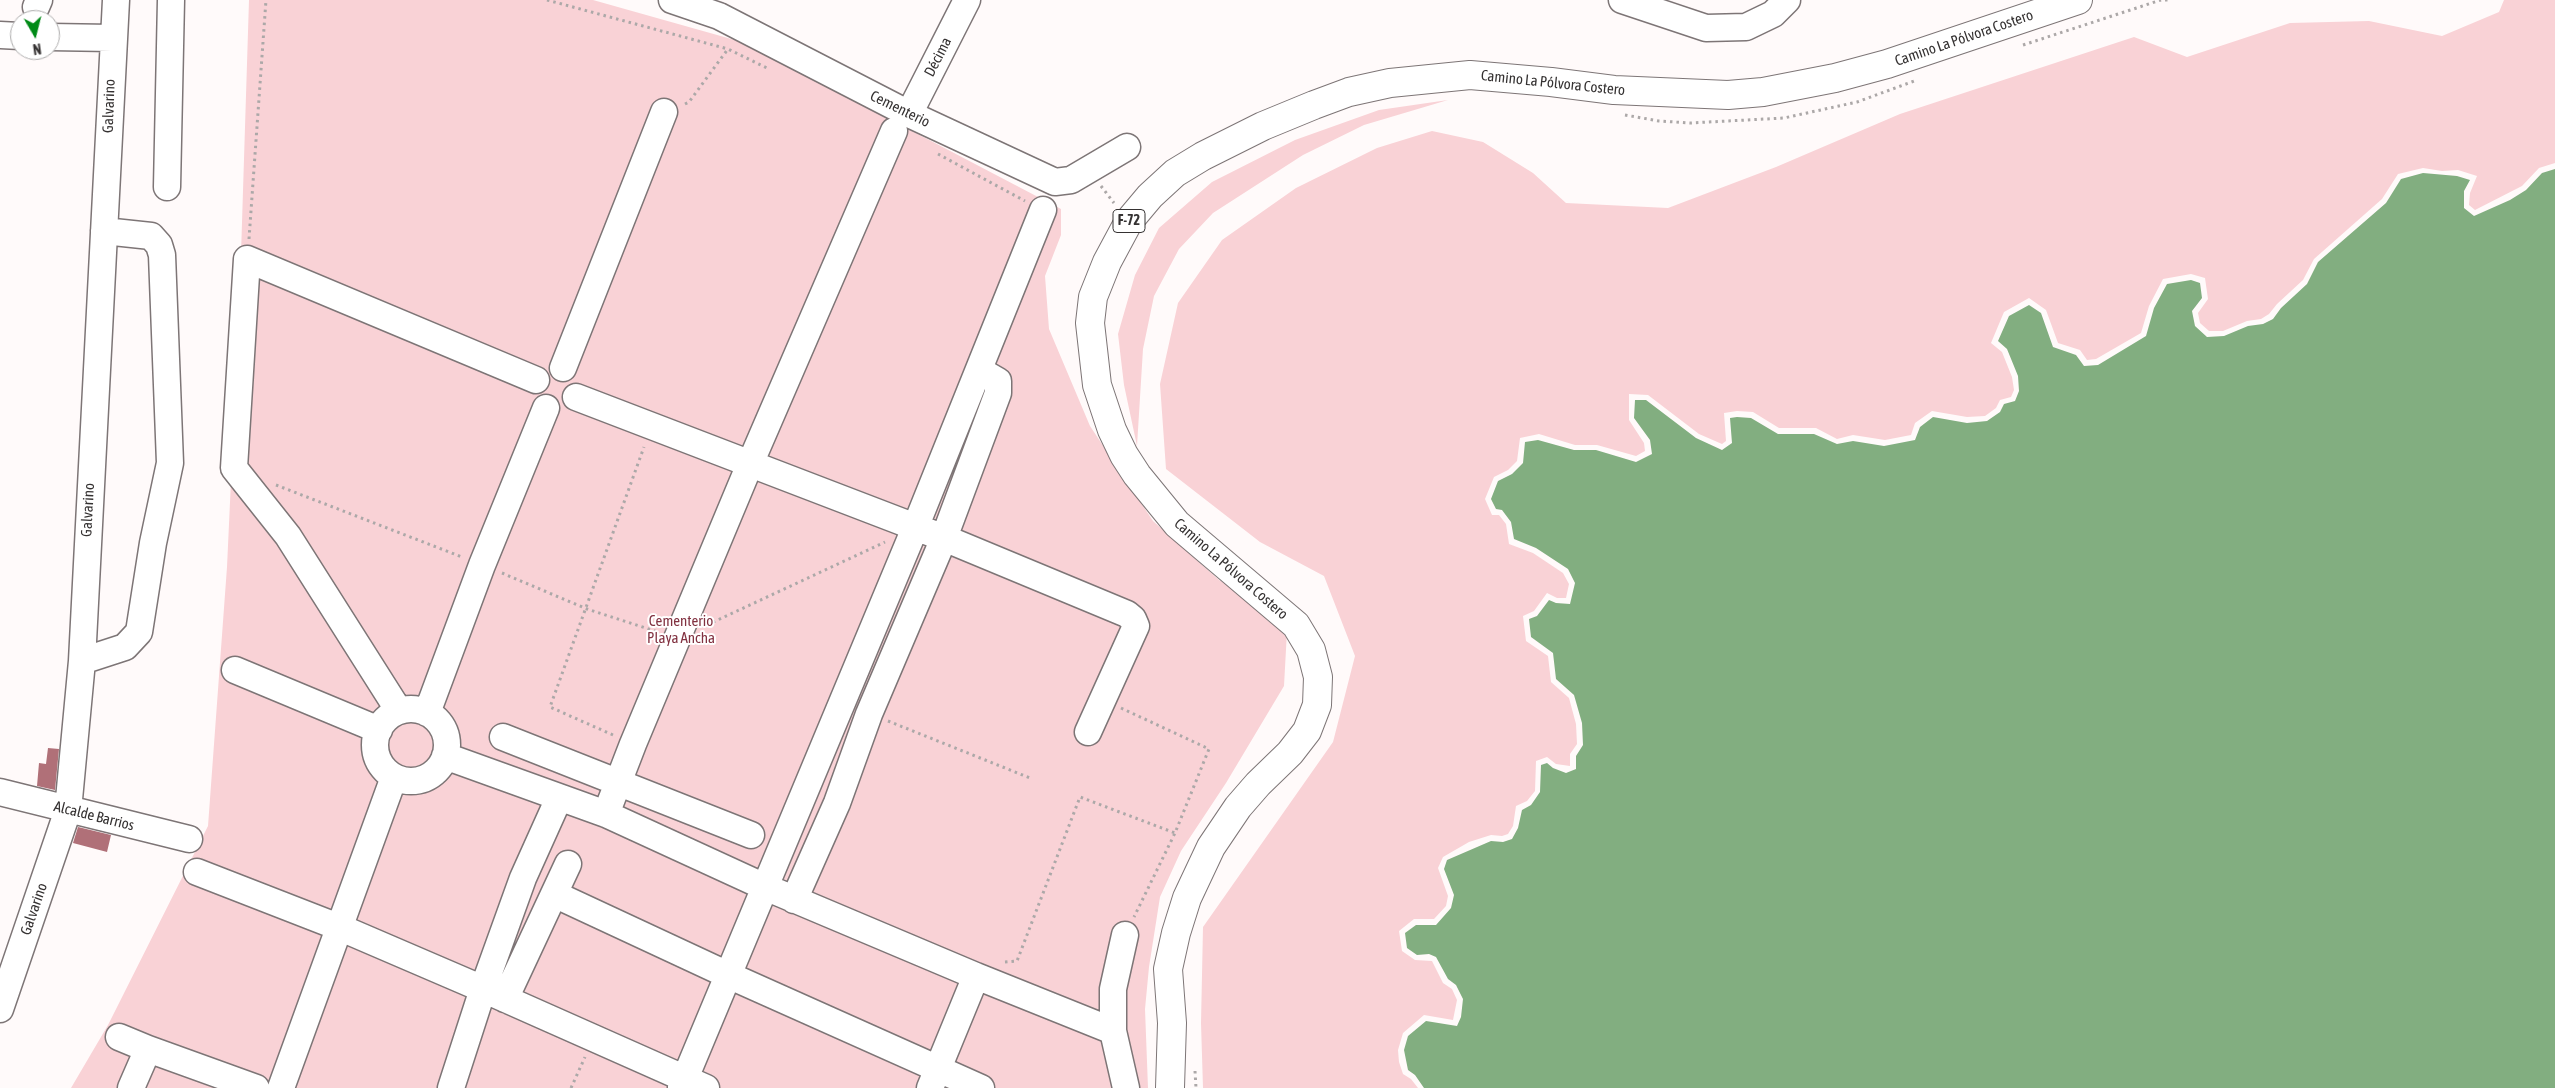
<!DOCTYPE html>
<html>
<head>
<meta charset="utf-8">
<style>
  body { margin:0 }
  #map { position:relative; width:2555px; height:1088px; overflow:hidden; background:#fffafa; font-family:"Asap Condensed",sans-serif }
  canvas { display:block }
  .north { position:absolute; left:10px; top:10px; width:50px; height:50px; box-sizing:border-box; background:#fff; border:1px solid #aeadad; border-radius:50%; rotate:172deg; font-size:14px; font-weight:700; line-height:20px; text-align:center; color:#353232 }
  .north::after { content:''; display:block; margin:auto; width:18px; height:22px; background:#008a16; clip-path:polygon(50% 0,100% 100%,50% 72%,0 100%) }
</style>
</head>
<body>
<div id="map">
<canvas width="2555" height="1088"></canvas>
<div class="north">N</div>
</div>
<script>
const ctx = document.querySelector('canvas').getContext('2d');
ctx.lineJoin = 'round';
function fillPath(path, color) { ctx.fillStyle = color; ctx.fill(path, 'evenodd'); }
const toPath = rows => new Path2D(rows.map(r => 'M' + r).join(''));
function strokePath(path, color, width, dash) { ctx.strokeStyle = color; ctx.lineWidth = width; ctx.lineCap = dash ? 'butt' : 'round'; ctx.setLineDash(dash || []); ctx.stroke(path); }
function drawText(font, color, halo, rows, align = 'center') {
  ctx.font = font + ' "Asap Condensed",sans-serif'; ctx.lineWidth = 4; ctx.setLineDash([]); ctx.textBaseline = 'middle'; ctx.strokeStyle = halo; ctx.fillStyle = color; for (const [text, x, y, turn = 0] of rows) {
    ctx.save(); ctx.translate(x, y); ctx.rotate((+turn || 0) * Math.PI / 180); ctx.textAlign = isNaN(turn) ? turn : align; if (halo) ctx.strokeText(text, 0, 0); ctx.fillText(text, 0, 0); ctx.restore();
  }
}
fillPath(toPath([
  [249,0,593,0,742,42,1061,209,1061,235,1045,276,1049,329,1090,426,1153,521,1219,580,1247,595,1268,621,1287,631,1284,686,1226,783,1181,851,1160,897,1149,967,1145,1009,1148,1088,71,1088,108,1025,208,826,227,567,240,286],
  [2504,0,2555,0,2555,163,2539,168,2522,186,2475,210,2469,205,2470,193,2477,176,2458,170,2442,171,2423,168,2398,174,2382,199,2314,259,2303,280,2277,304,2269,314,2261,319,2247,321,2223,331,2209,331,2200,323,2198,313,2208,299,2205,278,2191,274,2163,279,2149,306,2141,333,2096,359,2087,360,2080,350,2058,343,2046,310,2029,298,2004,312,1991,343,2002,352,2012,377,2014,390,2011,397,2000,400,1996,408,1985,416,1967,417,1932,411,1915,423,1911,435,1885,440,1853,435,1837,439,1816,428,1779,428,1753,412,1737,411,1724,413,1726,441,1722,444,1699,434,1648,395,1629,394,1629,420,1644,443,1645,451,1636,456,1597,445,1575,445,1539,434,1520,438,1517,461,1508,470,1494,477,1485,499,1492,515,1499,515,1506,524,1509,544,1533,553,1563,573,1569,584,1566,598,1557,598,1547,593,1534,611,1523,616,1526,641,1548,656,1551,682,1569,698,1576,724,1577,744,1570,754,1570,766,1556,764,1547,757,1536,761,1535,791,1527,801,1516,806,1513,826,1508,834,1502,836,1491,835,1469,842,1443,857,1438,868,1448,896,1446,906,1434,919,1414,919,1399,931,1402,951,1415,960,1432,961,1443,983,1452,989,1457,1000,1453,1020,1424,1015,1403,1033,1398,1050,1399,1062,1403,1074,1411,1079,1418,1088,1203,1088,1201,1023,1203,927,1333,742,1355,656,1324,576,1260,542,1166,469,1160,384,1178,303,1222,240,1296,188,1377,148,1432,131,1483,142,1533,173,1566,203,1668,208,1776,167,1900,114,2134,37,2187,57,2290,23,2369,21,2442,36,2499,12],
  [1448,100,1364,125,1303,155,1213,213,1179,249,1154,296,1143,349,1137,446,1124,385,1118,334,1135,275,1159,228,1212,182,1295,140,1379,110]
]), '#f9d2d6');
fillPath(toPath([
  [2555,169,2555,1088,1424,1088,1415,1075,1408,1070,1404,1050,1408,1036,1426,1021,1457,1026,1461,1017,1463,999,1456,985,1448,979,1436,957,1429,954,1417,955,1407,948,1405,933,1416,925,1436,925,1451,908,1454,895,1444,869,1447,860,1491,841,1503,842,1512,839,1518,828,1522,810,1531,805,1540,792,1541,765,1547,763,1553,768,1566,773,1576,769,1576,756,1583,745,1582,723,1574,695,1556,679,1553,653,1531,637,1529,619,1537,616,1549,600,1556,603,1570,604,1575,583,1568,569,1536,548,1514,539,1511,522,1502,510,1496,509,1491,499,1498,481,1512,474,1523,463,1525,442,1538,440,1574,450,1596,450,1636,462,1652,454,1650,440,1634,418,1635,400,1646,400,1696,438,1722,450,1732,443,1730,418,1737,417,1751,418,1778,434,1814,434,1837,444,1853,441,1884,446,1915,440,1920,427,1933,417,1967,423,1987,421,2000,412,2004,404,2015,401,2019,391,2018,376,2007,349,1998,341,2009,316,2029,305,2041,313,2053,347,2076,355,2084,366,2098,365,2146,336,2154,308,2167,284,2191,280,2200,283,2202,298,2192,311,2195,326,2207,337,2224,336,2248,326,2263,324,2273,319,2281,308,2307,284,2318,262,2386,203,2401,179,2423,173,2457,176,2470,180,2464,191,2464,208,2474,216,2510,200,2526,190,2542,173]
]), '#82ae80');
fillPath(toPath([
  [48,748,59,749,55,790,37,786,39,763,46,764],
  [78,827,111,835,107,852,73,843]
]), '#b07078');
const minor = toPath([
  [672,0,719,16,909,114,1055,182,1071,180,1127,147],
  [1622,0,1706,28,1746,27,1773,14,1787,0],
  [36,7,39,0],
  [0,35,20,36],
  [50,37,112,38],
  [909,114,967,0],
  [167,187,171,0],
  [563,368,664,112],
  [576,397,944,538,998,393,998,381,979,370],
  [82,661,125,647,139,632,153,543,170,463,162,255,159,245,151,236,104,231],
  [235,670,379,730],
  '375 745a36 36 0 1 1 72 0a36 36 0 1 1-72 0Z',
  [399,711,288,536,234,468,247,259,536,380],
  [427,713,482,565,546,408],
  [503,737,751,835],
  [445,756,606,814,765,887,976,976,930,1088],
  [0,792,189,839],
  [606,814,633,744,750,464,894,131],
  [197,872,341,928,483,989,523,878,559,798],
  [554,894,728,975,981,1088],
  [794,900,837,803,869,714,944,538,1127,614,1133,619,1136,626,1088,732],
  [1125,935,1113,989,1113,1031,1126,1088],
  [976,976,1113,1031],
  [505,999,568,864],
  [0,1009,68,810,82,661,116,0],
  [119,1037,148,1049],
  [131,1088,148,1049,256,1088],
  [281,1088,394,777],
  [451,1088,483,989,706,1088],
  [681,1088,915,528,1043,210]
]);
const major = toPath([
  [1170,1088,1172,1023,1168,969,1176,933,1187,898,1211,847,1238,807,1258,784,1290,753,1307,731,1317,705,1318,677,1311,650,1296,625,1177,524,1137,475,1124,455,1112,430,1097,385,1090,323,1093,297,1107,262,1129,221,1150,196,1175,173,1203,156,1263,126,1314,105,1349,92,1390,83,1470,75,1551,82,1614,90,1728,95,1763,92,1835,78,1887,64,2078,0]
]);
strokePath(minor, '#7d7576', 29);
strokePath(major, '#7d7576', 30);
strokePath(toPath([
  [547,0,728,49],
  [2165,0,2169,0],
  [2023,45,2161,0],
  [685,104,689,102,728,49,769,69],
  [1625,115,1659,121,1690,123,1784,118,1857,102,1917,80],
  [938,154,1025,201],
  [1101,186,1114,203],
  [249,239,266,0],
  [276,485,462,557],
  [502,573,587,609,658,632],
  [707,625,885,542],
  [1121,708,1209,749,1175,833,1134,917],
  [888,721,1030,778],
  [613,735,550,707,644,447],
  [1005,962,1017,961,1080,797,1175,833],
  [1195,1071,1196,1088],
  [571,1088,585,1057]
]), '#aca8a8', 3, [2.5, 4]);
strokePath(minor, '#fff', 26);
strokePath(major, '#fff', 28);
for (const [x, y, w] of [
  [1129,221,32]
]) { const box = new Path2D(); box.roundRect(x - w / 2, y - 11.5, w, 23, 4); ctx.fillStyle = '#fff'; ctx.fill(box); strokePath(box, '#353232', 1); }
drawText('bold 14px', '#353232', null, [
  ["F-72",1129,221]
]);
drawText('15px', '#353232', '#fff', [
  ["Camino La Pólvora Costero",1964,38,-19],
  ["Décima",938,57,-63],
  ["Camino La Pólvora Costero",1553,83,6],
  ["Galvarino",109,106,-88],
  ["Cementerio",900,109,26],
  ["Galvarino",88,510,-87],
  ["Camino La Pólvora Costero",1231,569,41],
  ["Alcalde Barrios",94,816,14],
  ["Galvarino",34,909,-71]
]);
drawText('15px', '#813140', '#fff', [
  ["Cementerio",681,621],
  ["Playa Ancha",681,638]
]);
</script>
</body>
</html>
